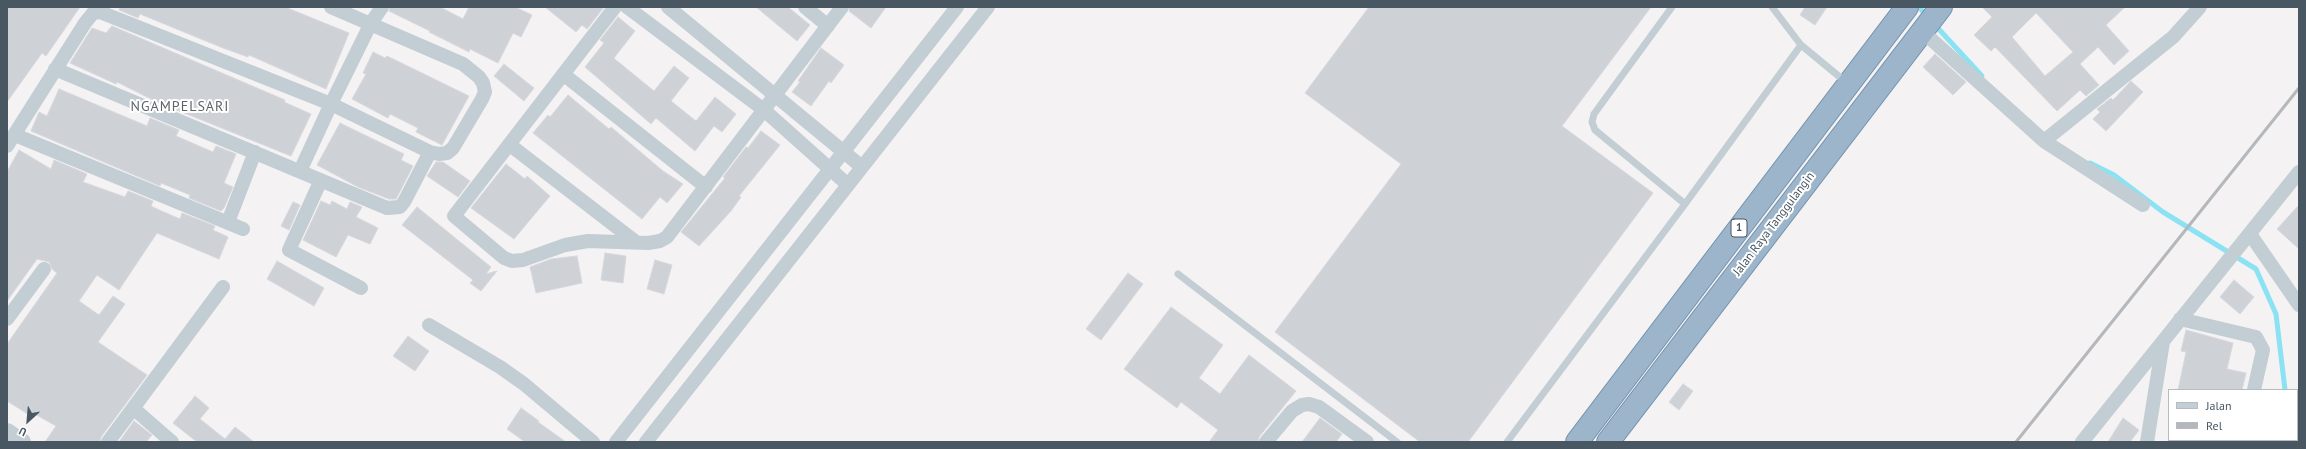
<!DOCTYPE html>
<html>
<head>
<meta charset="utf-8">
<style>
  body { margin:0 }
  #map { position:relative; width:2306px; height:449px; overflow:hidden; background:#f4f2f2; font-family:"PT Sans",sans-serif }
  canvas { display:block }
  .frame { position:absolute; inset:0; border:8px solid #485761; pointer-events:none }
  .legend { position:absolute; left:2168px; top:389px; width:130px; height:52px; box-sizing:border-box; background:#fff; border:1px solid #b6bcc0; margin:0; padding:5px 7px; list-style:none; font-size:12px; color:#485761 }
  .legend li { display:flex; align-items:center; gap:8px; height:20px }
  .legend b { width:20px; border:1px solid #b6bcc0 }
  .north { position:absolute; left:8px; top:401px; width:40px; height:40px; -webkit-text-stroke:3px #fff; paint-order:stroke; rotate:206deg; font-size:11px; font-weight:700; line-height:16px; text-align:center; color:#485761 }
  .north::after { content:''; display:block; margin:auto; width:14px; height:18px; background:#485761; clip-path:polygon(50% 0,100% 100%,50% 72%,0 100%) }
</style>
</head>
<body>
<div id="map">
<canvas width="2306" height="449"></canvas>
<div class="frame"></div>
<ul class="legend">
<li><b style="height:5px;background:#c2cdd4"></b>Jalan</li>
<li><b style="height:5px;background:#b4b8bd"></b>Rel</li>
</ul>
<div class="north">U</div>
</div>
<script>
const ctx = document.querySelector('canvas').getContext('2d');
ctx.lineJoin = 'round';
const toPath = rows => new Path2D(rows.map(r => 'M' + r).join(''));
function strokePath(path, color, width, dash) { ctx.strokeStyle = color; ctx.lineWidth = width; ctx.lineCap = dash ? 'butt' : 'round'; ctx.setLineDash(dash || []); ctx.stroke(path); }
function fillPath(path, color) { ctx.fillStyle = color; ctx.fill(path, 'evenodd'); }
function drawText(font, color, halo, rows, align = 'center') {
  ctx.font = font + ' "PT Sans",sans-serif'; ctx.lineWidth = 4; ctx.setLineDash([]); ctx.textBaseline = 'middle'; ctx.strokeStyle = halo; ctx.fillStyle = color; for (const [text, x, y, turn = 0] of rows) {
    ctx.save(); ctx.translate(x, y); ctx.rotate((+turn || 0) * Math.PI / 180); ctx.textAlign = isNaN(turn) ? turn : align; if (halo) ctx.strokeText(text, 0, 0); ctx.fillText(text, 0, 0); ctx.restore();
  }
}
strokePath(toPath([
  [1919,7,1927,16],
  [1935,25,1982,76],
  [2090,163,2114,175,2163,212,2256,269,2276,314,2285,390]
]), '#8ae2f3', 5);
const building = toPath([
  [7,7,80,7,46,56,42,53,7,102,7,7],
  [120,7,285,7,349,33,326,89,249,55,248,57,223,48,140,14,138,18,119,10,120,7],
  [390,7,440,7,463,19,469,7,515,7,532,15,521,37,513,33,498,63,470,49,469,52,429,32,430,31,389,11,390,7],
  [545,7,604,7,587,29,582,25,576,32,545,7],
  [756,7,788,7,810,25,797,41,756,7],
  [850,7,886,7,871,28,849,11,850,7],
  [1369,7,1651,7,1562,126,1653,193,1468,442,1420,442,1275,332,1401,164,1305,93,1369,7],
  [1805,7,1827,7,1815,25,1800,15,1805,7],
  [1982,7,2125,7,2106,25,2129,51,2114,65,2098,47,2080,64,2099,85,2086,96,2080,90,2057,111,1995,47,1991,51,1974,35,1992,17,1982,7],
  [2036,13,2073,52,2045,76,2012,37,2036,13],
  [618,17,635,31,614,58,616,60,654,91,674,66,689,78,671,101,696,121,715,97,736,114,722,132,714,126,695,151,656,118,651,124,585,67,604,43,600,40,618,17],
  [112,26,285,100,284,102,311,114,291,156,157,102,117,82,116,84,70,63,92,28,106,33,112,26],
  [821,48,844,65,831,83,829,81,811,106,792,92,800,82,798,81,821,48],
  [373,52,385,58,387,56,469,96,442,145,416,132,418,128,390,114,388,118,352,99,366,74,363,73,373,52],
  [1935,54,1966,82,1953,95,1923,67,1935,54],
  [504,64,534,88,524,101,494,76,504,64],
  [2131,81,2143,92,2106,131,2093,119,2100,112,2097,109,2111,98,2113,100,2131,81],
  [59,89,147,126,150,118,179,130,176,136,213,152,216,146,236,154,224,183,233,187,224,208,221,211,189,198,190,195,161,183,160,186,31,131,39,112,47,116,59,89],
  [568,95,609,129,611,127,663,171,683,184,667,203,660,197,642,219,533,133,548,115,550,117,568,95],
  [340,123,404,154,401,160,413,166,396,199,389,199,358,187,317,165,340,123],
  [761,131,780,145,739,196,741,197,731,211,699,246,681,232,725,178,723,177,746,147,748,148,761,131],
  [19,150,51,169,54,160,87,174,83,182,125,197,128,191,153,201,151,206,157,209,180,219,182,213,215,226,213,230,228,237,219,259,157,233,119,290,97,275,79,301,99,315,113,296,125,304,98,342,147,375,101,437,100,442,45,442,56,426,33,413,31,416,7,401,7,344,57,273,52,269,49,262,37,259,7,301,7,172,19,150],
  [436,162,443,162,470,181,458,197,427,176,436,162],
  [506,164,525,179,527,176,550,196,514,239,471,208,506,164],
  [321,201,330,205,332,201,347,209,350,202,362,207,356,217,378,228,370,244,348,235,336,257,303,240,321,201],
  [293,202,300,205,289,230,281,226,293,202],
  [2299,205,2299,249,2277,229,2299,205],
  [417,207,491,267,486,274,497,271,481,291,470,283,473,280,402,225,417,207],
  [605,253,626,256,623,283,601,280,605,253],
  [577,256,582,283,536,293,530,267,551,259,577,256],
  [655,260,672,265,664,294,647,289,655,260],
  [277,261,324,288,314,306,267,279,277,261],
  [1128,273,1143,284,1101,340,1086,329,1128,273],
  [2234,280,2254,297,2240,314,2220,297,2234,280],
  [1171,307,1223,345,1199,378,1220,394,1249,355,1296,391,1259,437,1258,442,1209,442,1218,430,1181,402,1177,408,1124,369,1171,307],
  [2186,330,2233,343,2227,369,2246,373,2242,390,2178,390,2186,352,2181,351,2186,330],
  [408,336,429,351,415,371,393,356,408,336],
  [1683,384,1693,391,1679,410,1669,402,1683,384],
  [195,396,209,408,200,419,225,439,235,427,254,442,197,442,173,423,195,396],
  [521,408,539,421,538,422,566,442,525,442,507,429,521,408],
  [1320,418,1342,434,1336,442,1302,442,1320,418],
  [2123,418,2139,430,2130,442,2108,442,2123,418],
  [134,421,152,435,146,442,119,442,134,421]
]);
fillPath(building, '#ced2d7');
strokePath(building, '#d6d8de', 1);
const trunk = toPath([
  [1577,442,1907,7],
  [1608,442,1941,7]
]);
strokePath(trunk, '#7292af', 24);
strokePath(toPath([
  [1772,7,1801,45,1847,83],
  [1685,204,1801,45],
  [1178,274,1397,442],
  [1507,442,1685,204,1595,130,1592,122,1594,114,1672,7]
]), '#c2cdd4', 7);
strokePath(toPath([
  [615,7,454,216,504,258,512,261,523,260,565,245,588,241,648,243,660,241,667,237,842,7],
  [627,7,764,110,848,185],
  [668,7,862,167],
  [805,7,828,26],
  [1922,31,2044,141,2143,205],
  [55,69,387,208,400,207,404,202,430,152],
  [563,74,706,187],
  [15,135,243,229],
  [2044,141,2173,37,2200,7],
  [510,145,636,242],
  [7,146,85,23,93,13,100,12,331,104,430,152,439,154,447,153,453,148,482,99,485,92,483,83,479,77,463,64,331,7],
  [300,171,331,104,371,23,382,7],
  [321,180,289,250,361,288],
  [228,222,255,152],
  [2250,234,2299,305],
  [7,319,44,269],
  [2180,319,2256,337,2263,350,2254,390],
  [429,325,500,367,524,384,593,442],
  [133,408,172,442],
  [108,442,223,287],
  [616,442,957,7],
  [646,442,988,7],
  [1266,442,1292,411,1302,405,1309,404,1319,407,1367,442],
  [2082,442,2299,172],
  [2147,442,2163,342],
  [2242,442,2243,440]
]), '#c2cdd4', 14);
strokePath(toPath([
  [7,432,22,442]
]), '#c2cdd4', 18);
strokePath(trunk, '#9cb5ca', 22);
strokePath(toPath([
  [2016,442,2299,88]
]), '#b4b8bd', 3);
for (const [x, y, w] of [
  [1739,228,16]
]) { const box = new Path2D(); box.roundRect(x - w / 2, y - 9, w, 18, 3); ctx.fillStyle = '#fff'; ctx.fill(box); strokePath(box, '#485761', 1); }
drawText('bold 11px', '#485761', null, [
  ["1",1739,228]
]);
drawText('12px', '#485761', '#fff', [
  ["Jalan Raya Tanggulangin",1774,224,-53]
]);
ctx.letterSpacing = '1px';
drawText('14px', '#5e6368', '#fff', [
  ["NGAMPELSARI",180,107]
]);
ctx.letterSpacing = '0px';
</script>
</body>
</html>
